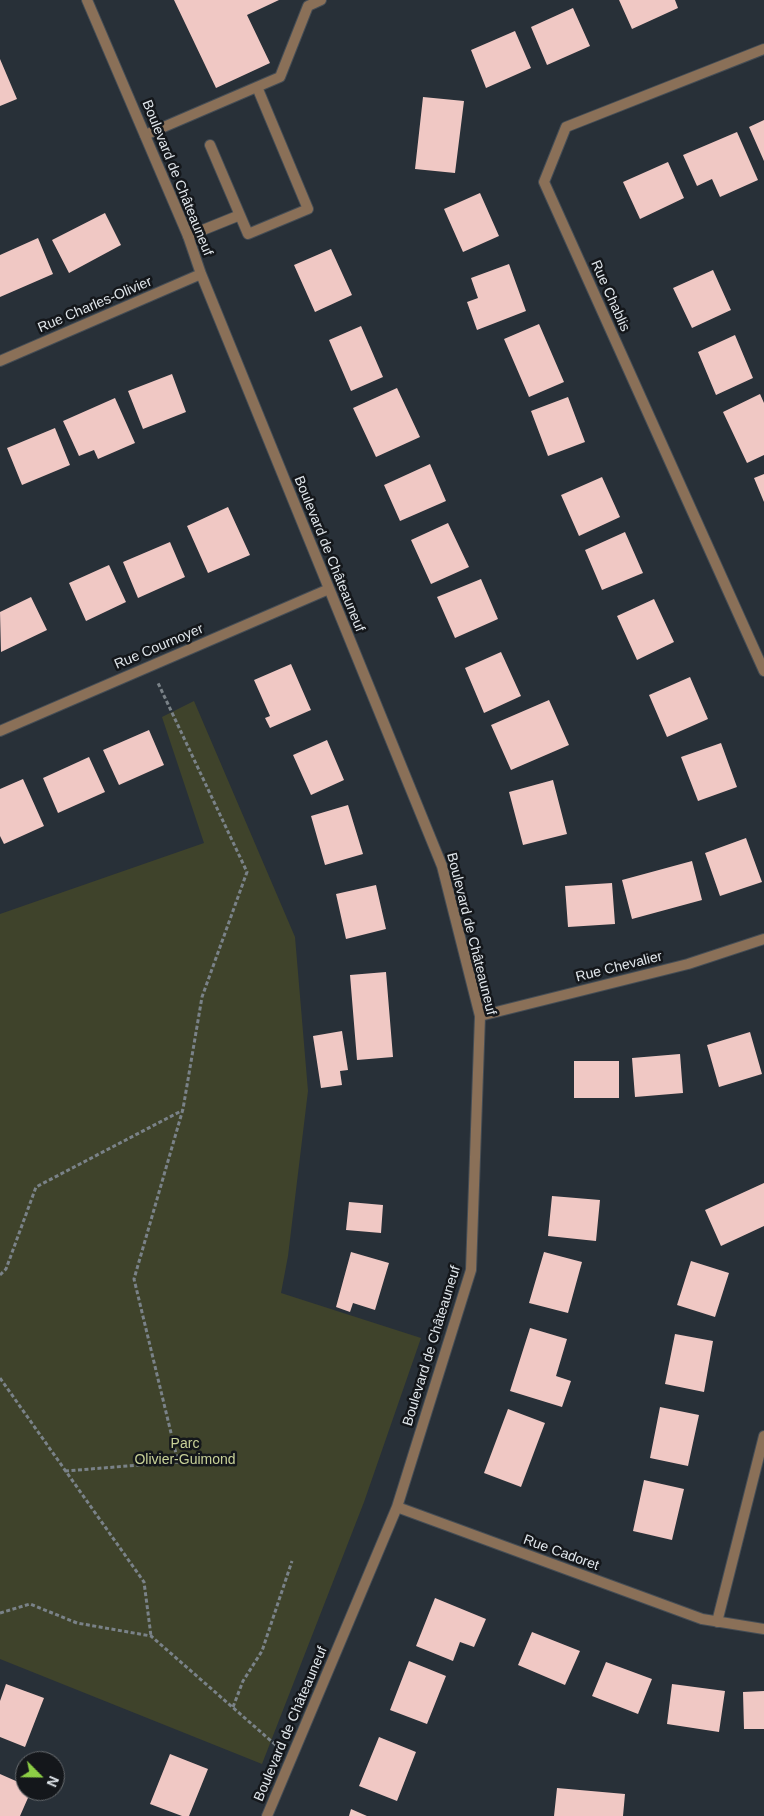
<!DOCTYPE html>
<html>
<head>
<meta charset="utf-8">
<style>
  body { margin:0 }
  #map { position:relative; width:764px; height:1816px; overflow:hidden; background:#283038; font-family:Arial,sans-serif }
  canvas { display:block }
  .north { position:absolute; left:15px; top:1751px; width:50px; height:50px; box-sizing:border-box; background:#14171b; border:1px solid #666a6e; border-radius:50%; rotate:113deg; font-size:14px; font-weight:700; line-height:20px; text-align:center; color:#e0e6eb }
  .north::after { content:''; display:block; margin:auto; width:18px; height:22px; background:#8cce45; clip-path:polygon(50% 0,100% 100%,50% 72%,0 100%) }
</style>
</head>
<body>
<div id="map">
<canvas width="764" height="1816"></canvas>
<div class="north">N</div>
</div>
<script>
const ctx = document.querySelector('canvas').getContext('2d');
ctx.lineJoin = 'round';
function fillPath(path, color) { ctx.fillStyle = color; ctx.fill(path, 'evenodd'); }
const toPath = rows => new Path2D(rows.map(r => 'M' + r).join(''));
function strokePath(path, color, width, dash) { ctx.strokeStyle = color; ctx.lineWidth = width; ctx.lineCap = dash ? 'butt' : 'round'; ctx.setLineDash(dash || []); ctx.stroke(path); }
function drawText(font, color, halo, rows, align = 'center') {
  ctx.font = font + ' Arial,sans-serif'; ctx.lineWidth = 5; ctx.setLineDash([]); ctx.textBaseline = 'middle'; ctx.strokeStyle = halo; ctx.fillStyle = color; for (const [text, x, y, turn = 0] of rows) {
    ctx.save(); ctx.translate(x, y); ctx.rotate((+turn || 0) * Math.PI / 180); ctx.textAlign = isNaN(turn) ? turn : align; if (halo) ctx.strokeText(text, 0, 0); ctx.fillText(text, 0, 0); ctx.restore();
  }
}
fillPath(toPath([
  [194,701,295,937,308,1091,288,1256,281,1293,421,1338,364,1502,262,1764,0,1659,0,914,204,843,162,717]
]), '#3f432b');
fillPath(toPath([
  [174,0,279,0,247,15,270,63,216,88],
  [619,0,675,0,678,8,632,29],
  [573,8,590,46,547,65,531,27],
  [515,31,531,68,486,88,471,50],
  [0,59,17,99,0,106],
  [423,97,464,101,455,173,415,169],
  [764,120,764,161,749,127],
  [737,132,758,180,720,197,712,179,697,186,683,155],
  [668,162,684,198,640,219,623,182],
  [480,193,499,236,463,252,444,209],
  [105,213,121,245,69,273,52,240],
  [38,238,53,274,0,297,0,255],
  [331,249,352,295,315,312,294,265],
  [509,264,526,311,477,330,467,302,478,298,471,278],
  [713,270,731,310,692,328,673,288],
  [539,324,564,382,529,397,504,339],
  [361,326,383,377,351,391,329,340],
  [735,335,753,378,716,395,698,352],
  [172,374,186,412,143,429,128,391],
  [397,388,420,437,376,457,353,408],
  [760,394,764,403,764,455,747,463,723,412],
  [568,397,585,442,548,456,531,411],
  [115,398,135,443,98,459,94,450,79,456,63,421],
  [55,428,70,465,22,485,7,448],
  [430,464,446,501,400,521,384,485],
  [764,474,764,502,754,478],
  [602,477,620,517,579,536,561,495],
  [228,507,250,555,208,573,187,526],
  [448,523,469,567,431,584,411,540],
  [625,532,643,573,602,590,585,550],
  [170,542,185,577,138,598,123,562],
  [109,565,126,602,86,621,69,583],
  [481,579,498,619,455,638,437,597],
  [31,597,47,630,1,652,0,612],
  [654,599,674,642,637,660,617,616],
  [501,652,521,696,484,713,465,668],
  [291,664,311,710,270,728,265,718,270,716,254,680],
  [690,677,708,719,667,737,649,695],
  [549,700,569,745,511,770,491,725],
  [149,730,164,765,119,785,103,750],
  [327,740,344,780,311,795,293,755],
  [721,743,737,787,698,801,681,757],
  [89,757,105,792,58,813,43,778],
  [23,779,44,826,4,844,0,836,0,789],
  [553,780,567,834,523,845,509,792],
  [348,805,363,854,325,865,311,816],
  [746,838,762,882,720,896,705,853],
  [692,861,702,900,632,919,622,880],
  [612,883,615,924,568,927,565,886],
  [376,885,386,929,346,939,336,894],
  [386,972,393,1057,357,1060,350,975],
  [342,1031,348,1070,340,1071,342,1085,321,1088,313,1036],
  [750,1032,762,1074,719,1087,707,1045],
  [680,1054,683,1093,635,1097,632,1058],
  [574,1061,619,1061,619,1098,574,1098],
  [764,1183,764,1226,721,1246,705,1210],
  [552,1196,600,1200,596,1241,548,1236],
  [349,1202,383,1205,381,1233,346,1230],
  [351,1252,389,1263,375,1310,353,1303,350,1312,336,1307],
  [544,1252,582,1262,568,1313,529,1303],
  [691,1261,729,1273,715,1317,677,1305],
  [530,1328,567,1339,556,1376,571,1381,562,1407,510,1391],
  [675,1334,713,1341,704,1392,665,1384],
  [660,1407,699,1415,688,1466,650,1458],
  [508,1409,545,1423,521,1487,484,1473],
  [644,1480,684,1489,672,1540,633,1531],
  [435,1598,486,1619,474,1647,460,1642,453,1661,416,1646],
  [532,1632,580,1651,565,1685,518,1665],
  [409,1661,446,1676,427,1724,390,1710],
  [606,1662,652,1679,638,1714,592,1696],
  [6,1684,44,1698,25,1747,0,1737,0,1701],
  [672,1684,725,1691,719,1732,667,1724],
  [764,1691,764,1729,744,1729,743,1692],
  [379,1737,416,1752,397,1801,359,1786],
  [170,1754,208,1769,189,1816,182,1816,150,1804],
  [0,1774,25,1785,25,1791,31,1791,20,1816,0,1816],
  [557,1788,625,1794,623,1816,554,1816],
  [351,1809,367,1816,349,1816]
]), '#f0c8c4');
const lane = toPath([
  [145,135,280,77,308,6,321,0],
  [210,145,248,234,308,209,257,87],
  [188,236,240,215]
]);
const street = toPath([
  [87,0,188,236,201,274,442,866,480,1016,471,1270,397,1507,267,1816],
  [764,49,566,127,544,182,764,671],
  [0,361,201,274],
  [0,731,329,589],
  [480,1016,688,964,764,939],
  [397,1507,702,1619,764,1629],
  [717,1622,764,1436]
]);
strokePath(lane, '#454d55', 12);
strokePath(street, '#454d55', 12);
strokePath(toPath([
  [0,1275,6,1269,36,1187,183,1110],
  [0,1378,144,1582,151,1636],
  [65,1471,178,1462,134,1279,183,1109,202,997,247,872,158,683],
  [0,1613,30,1604,77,1623,151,1636,278,1747],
  [233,1707,243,1681,262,1651,292,1561]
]), '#7a8288', 3, [4, 2.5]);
strokePath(lane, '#8a7058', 10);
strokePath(street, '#8a7058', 10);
drawText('14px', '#e0e6eb', '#14171b', [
  ["Boulevard de Châteauneuf",177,178,68],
  ["Rue Chablis",610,296,66],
  ["Rue Charles-Olivier",95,305,-23],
  ["Boulevard de Châteauneuf",329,554,68],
  ["Rue Cournoyer",159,647,-23],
  ["Boulevard de Châteauneuf",471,934,76],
  ["Rue Chevalier",619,967,-14],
  ["Boulevard de Châteauneuf",432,1346,-73],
  ["Rue Cadoret",561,1553,20],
  ["Boulevard de Châteauneuf",291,1724,-67]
]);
drawText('14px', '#c8d198', '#14171b', [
  ["Parc",185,1444],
  ["Olivier-Guimond",185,1460]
]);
</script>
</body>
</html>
